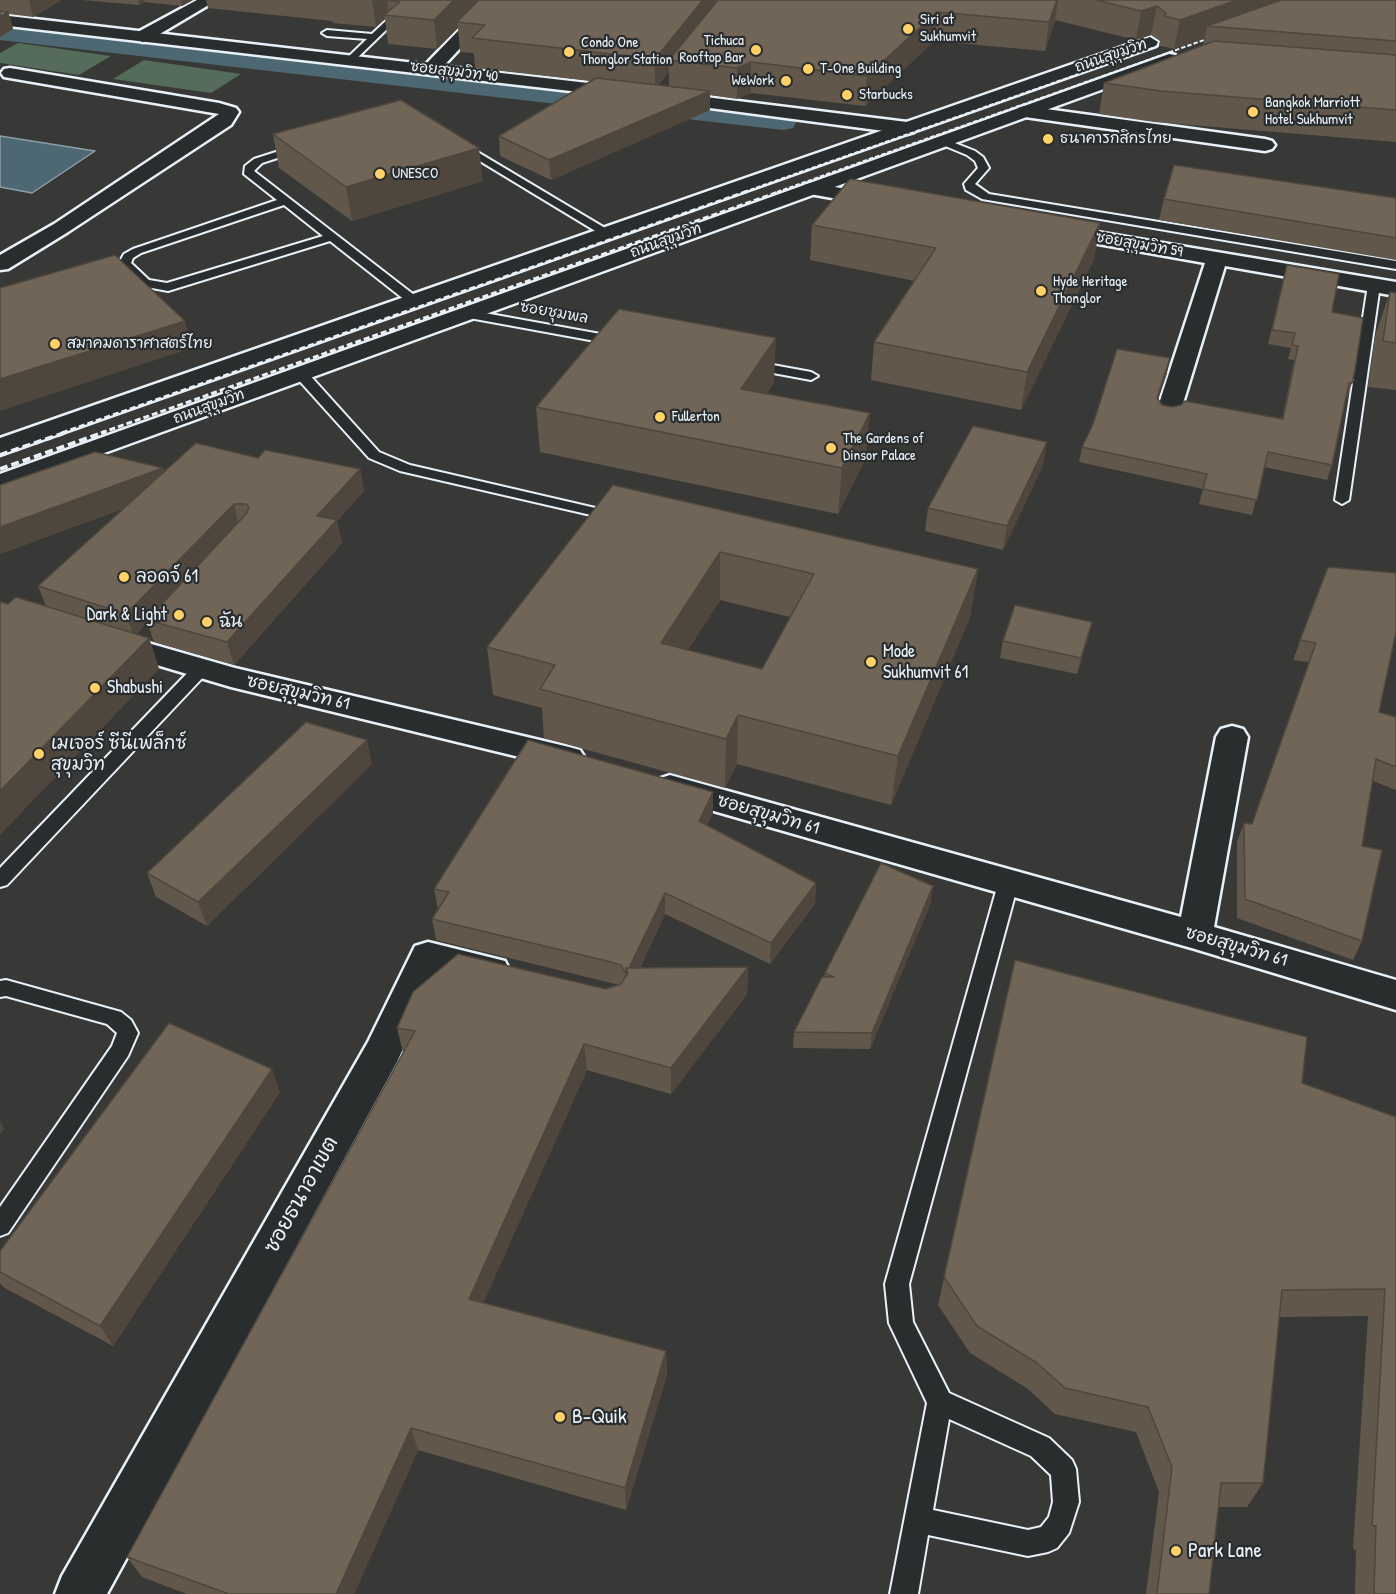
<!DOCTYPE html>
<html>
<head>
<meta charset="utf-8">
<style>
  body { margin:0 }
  canvas { display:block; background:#383836 }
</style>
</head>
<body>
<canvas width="1396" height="1594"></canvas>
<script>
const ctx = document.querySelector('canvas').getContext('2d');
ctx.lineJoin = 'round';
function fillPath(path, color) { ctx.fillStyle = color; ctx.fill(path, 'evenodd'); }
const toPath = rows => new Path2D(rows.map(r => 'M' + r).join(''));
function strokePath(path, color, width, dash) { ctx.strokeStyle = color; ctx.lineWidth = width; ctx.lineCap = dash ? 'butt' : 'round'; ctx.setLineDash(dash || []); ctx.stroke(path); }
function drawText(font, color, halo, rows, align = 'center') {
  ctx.font = font + ' "Patrick Hand","Playpen Sans Thai",sans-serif'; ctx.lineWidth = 4.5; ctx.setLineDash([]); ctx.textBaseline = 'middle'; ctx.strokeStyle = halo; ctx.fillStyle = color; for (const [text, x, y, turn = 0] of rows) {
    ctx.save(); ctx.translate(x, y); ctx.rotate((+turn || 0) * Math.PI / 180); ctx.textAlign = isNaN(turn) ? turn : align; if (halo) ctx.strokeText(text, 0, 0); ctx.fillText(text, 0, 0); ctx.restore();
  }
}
fillPath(toPath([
  [18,43,111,56,79,75,0,63,0,53],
  [144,60,241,74,211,93,113,79]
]), '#546c59');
const water = toPath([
  [0,136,95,151,32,193,0,187,0,136]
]);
fillPath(water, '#4e6873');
strokePath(water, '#8c9fa8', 1.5);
fillPath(toPath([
  [0,26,783,114,793,116,796,122,793,128,783,130,0,40,0,26]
]), '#4e6873');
const lane = toPath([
  [408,0,417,0,353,62,345,60,367,39,327,36,322,33,327,30,372,34,408,0],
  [942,138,975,151,983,157,989,168,975,184,989,194,1396,261,1396,269,982,199,966,190,964,184,978,168,975,161,967,155,938,143,937,141,942,138],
  [459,141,610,231,612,233,610,235,602,235,455,146,455,142,459,141],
  [298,145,302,146,302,150,262,163,254,171,418,298,418,304,410,304,330,241,168,291,141,286,126,274,119,263,124,254,133,249,277,200,244,174,245,166,254,159,298,145],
  [284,205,323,236,167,283,149,280,131,263,133,258,141,253,284,205],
  [1374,281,1380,285,1349,500,1342,504,1335,500,1368,285,1374,281],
  [468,310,617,337,623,341,617,345,464,317,462,314,468,310],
  [751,361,811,372,818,376,811,380,746,368,745,365,751,361],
  [301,370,306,371,379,452,410,465,604,510,611,514,604,518,400,471,369,458,296,377,294,374,301,370],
  [201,664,207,665,209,669,207,673,7,885,0,887,0,868,195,665,201,664],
  [1008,877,1015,879,1018,884,909,1284,913,1322,949,1393,1049,1438,1072,1460,1076,1469,1079,1502,1069,1533,1057,1548,1048,1552,1028,1556,928,1535,918,1594,890,1594,927,1403,889,1323,885,1284,998,884,1001,879,1008,877],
  [949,1419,1031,1456,1051,1475,1053,1502,1049,1517,1041,1527,1028,1530,933,1510,949,1419],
  [6,980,121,1012,131,1020,138,1033,128,1056,8,1233,0,1236,0,1207,112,1046,117,1033,107,1024,6,996,0,997,0,981,6,980]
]);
const street = toPath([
  [197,0,217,0,148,41,142,42,134,37,136,33,197,0],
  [488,0,505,0,437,73,425,73,422,69,425,65,488,0],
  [10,68,219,103,236,108,239,112,231,125,68,232,8,269,0,270,0,255,54,224,219,114,4,77,1,73,4,69,10,68],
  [1024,106,1265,139,1272,141,1275,145,1272,149,1265,151,1018,116,1015,112,1018,108,1024,106],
  [811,183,883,195,890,197,893,201,890,205,883,207,804,193,801,189,804,185,811,183],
  [1055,225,1396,282,1396,296,1225,266,1180,413,1177,418,1168,420,1159,418,1156,413,1205,263,1048,235,1045,231,1048,227,1055,225],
  [113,633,235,668,569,747,580,750,585,758,580,766,569,769,231,687,103,649,98,642,103,635,113,633],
  [1232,726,1243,729,1248,737,1214,927,1396,980,1396,1010,1195,949,658,795,654,787,658,779,670,775,1181,917,1216,737,1221,729,1232,726],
  [428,942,505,961,510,971,505,981,492,985,438,973,397,1062,107,1594,55,1594,62,1576,368,1042,415,946,428,942]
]);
const secondary = toPath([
  [0,15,657,91,907,122,914,124,916,128,914,132,907,134,657,101,0,25,0,15]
]);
const primary = toPath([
  [1150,37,1158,42,1156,46,0,455,0,438,1150,37],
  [1169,54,1175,55,1178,59,1175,63,0,491,0,474,1169,54]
]);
strokePath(lane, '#e8f1f8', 4);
strokePath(street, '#e8f1f8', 5);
strokePath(secondary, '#e8f1f8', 5);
strokePath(primary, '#e8f1f8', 5);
fillPath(lane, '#2a2d2e');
fillPath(street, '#2a2d2e');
fillPath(secondary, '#2a2d2e');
fillPath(primary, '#2a2d2e');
strokePath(toPath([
  [744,192,1175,40],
  [777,192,1221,34]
]), '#e8f1f8', 2, [4.5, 2]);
strokePath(toPath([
  [62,433,748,191],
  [101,433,781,191]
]), '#e8f1f8', 3, [6, 3]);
strokePath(toPath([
  [0,455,67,432],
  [0,469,105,432]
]), '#e8f1f8', 4, [8, 4]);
fillPath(toPath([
  [0,0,61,0,33,17,9,14,13,29,0,37],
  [81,0,193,0,182,6,144,2,139,5],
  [206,0,1396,0,1396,142,1154,122,1099,114,1104,83,1203,45,1205,38,1174,49,1159,45,1160,41,1151,35,1136,40,1055,20,1045,51,934,41,865,106,751,93,737,99,710,95,710,110,551,180,500,156,499,136,591,81,475,68,474,53,460,52,458,28,437,49,388,44,385,19,376,27,333,23,332,21,208,8],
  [669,72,669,86,658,85],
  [273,134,483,181,352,221,279,168],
  [1396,198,1396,260,1159,220,1164,199],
  [1100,223,1094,259,1021,410,871,380,874,342,915,281,810,260,812,225],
  [1287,265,1332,312,1352,383,1347,398,1346,398,1332,465,1327,480,1264,467,1252,515,1199,504,1203,489,1079,462,1082,447,1167,373,1158,399,1162,405,1172,407,1282,419,1294,360,1288,359,1291,348,1268,344],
  [1390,292,1396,293,1396,390,1368,387,1375,336],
  [774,382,767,393,866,458,838,514,540,452,536,407],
  [258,458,360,469,364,491,337,521,342,543,234,665,154,642,147,622,136,634,149,638,159,669,46,606,38,586,125,508,0,554,163,468,164,472],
  [1043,465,1003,550,925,531,928,508],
  [613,485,978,569,970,617,891,805,737,764,725,788,544,738,542,708,493,695,487,647],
  [720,600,790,617,762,669,688,650],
  [1328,567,1379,712,1396,717,1396,790,1373,781,1362,846,1362,941,1353,960,1237,918,1237,842,1244,823,1252,824,1309,662,1293,660],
  [1088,638,1077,674,1000,658,1003,641],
  [372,764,207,926,156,897,147,873],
  [713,792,713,813,707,825,816,883,815,904,770,964,665,914,640,968,748,967,747,994,671,1094,587,1070,483,1303,666,1351,667,1375,626,1510,418,1450,354,1594,187,1594,142,1577,127,1557,403,1053,397,1028,606,989,619,985,436,940,432,919,438,909,434,889],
  [931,902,870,1049,793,1048,794,1032,824,977,825,973],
  [1015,960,1302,1083,1396,1117,1396,1594,1355,1594,1356,1550,1353,1549,1368,1316,1279,1317,1263,1483,1247,1507,1218,1507,1209,1594,1146,1594,1159,1492,1136,1432,1055,1414,1028,1389,970,1353,938,1305],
  [280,1092,113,1346,3,1287,0,1283,0,1251]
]), '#61574b');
fillPath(toPath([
  [29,0,61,0,33,17],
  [138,0,144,0,144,2,139,5],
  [181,0,193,0,182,6],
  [372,0,405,0,400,2,387,0,389,15,384,15,385,19,376,27],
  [454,0,485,0,457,22,458,28,437,49,434,20],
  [703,0,725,0,669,60,669,72,655,89,655,59],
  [1057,0,1058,0,1055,20,1045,51,1049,22],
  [1237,0,1309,0,1207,26,1205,38,1174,49,1180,20],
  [1157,6,1151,35,1136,40,1141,11],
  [8,12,13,29,0,37,0,17],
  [937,12,934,41,865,106,867,76],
  [751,62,751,93,737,99,737,68],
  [710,91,710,110,551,180,549,160],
  [479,148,483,181,352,221,346,187],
  [1100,223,1094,259,1021,410,1027,372],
  [185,321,192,348,0,411,0,379],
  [776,338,774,382,740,434,741,389],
  [1170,358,1167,373,1154,412,1157,398],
  [870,413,866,458,838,514,842,468],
  [1047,442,1043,465,1003,550,1007,526],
  [163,468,170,491,0,554,0,527],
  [360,469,364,491,337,521,342,543,234,665,227,642,317,516],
  [234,504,239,526,147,620,147,622,134,637,126,614],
  [720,552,720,600,662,691,661,643],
  [978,569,970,617,891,805,898,756],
  [1092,622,1088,638,1077,674,1081,658],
  [149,638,159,669,0,835,0,791],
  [738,715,737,764,725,788,726,739],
  [367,740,372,764,207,926,198,902],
  [713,792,713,813,699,842,699,821],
  [816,883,815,904,770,964,771,943],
  [933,886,931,902,870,1049,872,1033],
  [665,893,665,914,629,991,627,972],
  [748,967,747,994,671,1094,671,1068],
  [584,1044,587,1070,474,1324,469,1299],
  [272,1069,280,1092,113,1346,100,1326],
  [0,1121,4,1129,0,1135],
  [666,1351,667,1375,626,1510,625,1488],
  [411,1428,418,1450,354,1594,336,1594]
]), '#4f473d');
const building = toPath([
  [387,0,454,0,434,20,384,15,400,2,387,0],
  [479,0,703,0,655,59,472,38,485,25,457,22,479,0],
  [718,0,1057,0,1049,22,937,12,867,76,751,62,737,68,669,60,718,0],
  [1096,0,1237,0,1180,20,1165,16,1166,13,1157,6,1141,11,1096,0],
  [1281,0,1396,0,1396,41,1207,26,1281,0],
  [0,11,8,12,0,17,0,11],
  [1214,41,1396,55,1396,110,1161,91,1104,83,1214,41],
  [596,78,710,91,549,160,499,136,596,78],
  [401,100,479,148,346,187,273,134,401,100],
  [1174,165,1396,198,1396,238,1164,199,1174,165],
  [850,179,1100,223,1027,372,874,342,936,248,812,225,850,179],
  [115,255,185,321,0,379,0,288,115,255],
  [1287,265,1339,274,1332,312,1363,318,1355,370,1352,383,1349,383,1332,465,1268,452,1257,500,1203,489,1207,474,1082,447,1093,424,1117,349,1170,358,1157,398,1162,405,1172,407,1181,405,1185,401,1283,419,1298,346,1292,345,1295,333,1272,330,1287,265],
  [1390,292,1396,293,1396,343,1383,341,1390,292],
  [619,309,776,338,741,389,870,413,842,468,536,407,619,309],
  [973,426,1047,442,1007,526,928,508,973,426],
  [196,443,258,458,265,450,360,469,317,516,337,520,227,642,147,620,247,513,249,507,246,504,234,504,126,614,38,586,196,443],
  [95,452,163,468,0,527,0,485,95,452],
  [613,485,978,569,898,756,738,715,726,739,540,689,555,665,487,647,613,485],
  [720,552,814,574,762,669,661,643,720,552],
  [1328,567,1396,573,1396,632,1379,712,1396,717,1396,767,1376,759,1362,846,1382,850,1362,941,1245,899,1244,823,1252,824,1316,643,1300,640,1328,567],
  [16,597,149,638,0,791,0,602,8,604,16,597],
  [1015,605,1092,622,1081,658,1003,641,1015,605],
  [306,722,367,740,198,902,147,873,306,722],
  [528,740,713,792,699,821,816,883,771,943,665,893,629,968,626,968,626,974,621,965,607,961,432,919,449,892,434,889,528,740],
  [881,863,933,886,872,1033,794,1032,822,977,834,977,825,973,881,863],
  [458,954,606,989,621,984,628,973,626,968,748,967,671,1068,584,1044,469,1299,666,1351,625,1488,411,1428,336,1594,229,1594,127,1557,415,1031,397,1028,413,992,458,954],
  [1015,960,1307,1037,1302,1083,1396,1117,1396,1594,1374,1594,1376,1526,1372,1525,1385,1289,1282,1290,1263,1483,1221,1483,1209,1594,1157,1594,1172,1467,1148,1407,1065,1388,1037,1363,977,1326,944,1277,1015,960],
  [169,1023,272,1069,100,1326,0,1272,0,1251,169,1023]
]);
fillPath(building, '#716557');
strokePath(building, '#4f473d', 1.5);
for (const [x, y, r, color] of [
  [908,29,6,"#ffd166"],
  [756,50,6,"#ffd166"],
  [569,52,6,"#ffd166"],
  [808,69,6,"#ffd166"],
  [786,81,6,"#ffd166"],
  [847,95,6,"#ffd166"],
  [1253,112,6,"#ffd166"],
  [1048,139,6,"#ffd166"],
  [380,174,6,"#ffd166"],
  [1041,291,6,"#ffd166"],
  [55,344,6,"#ffd166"],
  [660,417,6,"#ffd166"],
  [831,448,6,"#ffd166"],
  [124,577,6,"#ffd166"],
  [179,615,6,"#ffd166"],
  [207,622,6,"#ffd166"],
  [871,662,6,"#ffd166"],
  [95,688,6,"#ffd166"],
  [39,754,6,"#ffd166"],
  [560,1417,6,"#ffd166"],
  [1176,1551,6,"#ffd166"]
]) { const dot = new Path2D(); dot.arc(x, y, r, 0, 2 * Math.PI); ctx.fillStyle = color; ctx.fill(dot); strokePath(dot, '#2a2d2e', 2); }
drawText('15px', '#e8f1f8', '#2a2d2e', [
  ["Siri at",920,20],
  ["Sukhumvit",920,37],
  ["Tichuca",744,41,"right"],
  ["Rooftop Bar",744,58,"right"],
  ["Condo One",581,43],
  ["Thonglor Station",581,60],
  ["T-One Building",820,69],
  ["WeWork",774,81,"right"],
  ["Starbucks",859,95],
  ["Bangkok Marriott",1265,103],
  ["Hotel Sukhumvit",1265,120],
  ["ธนาคารกสิกรไทย",1060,139],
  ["UNESCO",392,174],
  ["Hyde Heritage",1053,282],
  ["Thonglor",1053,299],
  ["สมาคมดาราศาสตร์ไทย",67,344],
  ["Fullerton",672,417],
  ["The Gardens of",843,439],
  ["Dinsor Palace",843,456]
], 'left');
drawText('15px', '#e8f1f8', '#2a2d2e', [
  ["ถนนสุขุมวิท",1111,56,-19],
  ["ซอยสุขุมวิท 40",454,72,7],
  ["ถนนสุขุมวิท",666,241,-20],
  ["ซอยสุขุมวิท 59",1139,245,10],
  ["ซอยชุมพล",554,313,10],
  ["ถนนสุขุมวิท",209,407,-20]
]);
drawText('18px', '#e8f1f8', '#2a2d2e', [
  ["ลอดจ์ 61",136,577],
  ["Dark & Light",167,615,"right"],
  ["ฉัน",219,622],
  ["Mode",883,652],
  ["Sukhumvit 61",883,673],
  ["Shabushi",107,688],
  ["เมเจอร์ ซีนีเพล็กซ์",51,744],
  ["สุขุมวิท",51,765]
], 'left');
drawText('18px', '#e8f1f8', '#2a2d2e', [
  ["ซอยสุขุมวิท 61",298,693,13],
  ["ซอยสุขุมวิท 61",768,815,16],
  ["ซอยสุขุมวิท 61",1236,947,16]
]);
drawText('21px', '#e8f1f8', '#2a2d2e', [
  ["ซอยธนาอาเขต",302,1195,-61]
]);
drawText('21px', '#e8f1f8', '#2a2d2e', [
  ["B-Quik",572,1417],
  ["Park Lane",1188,1551]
], 'left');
</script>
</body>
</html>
